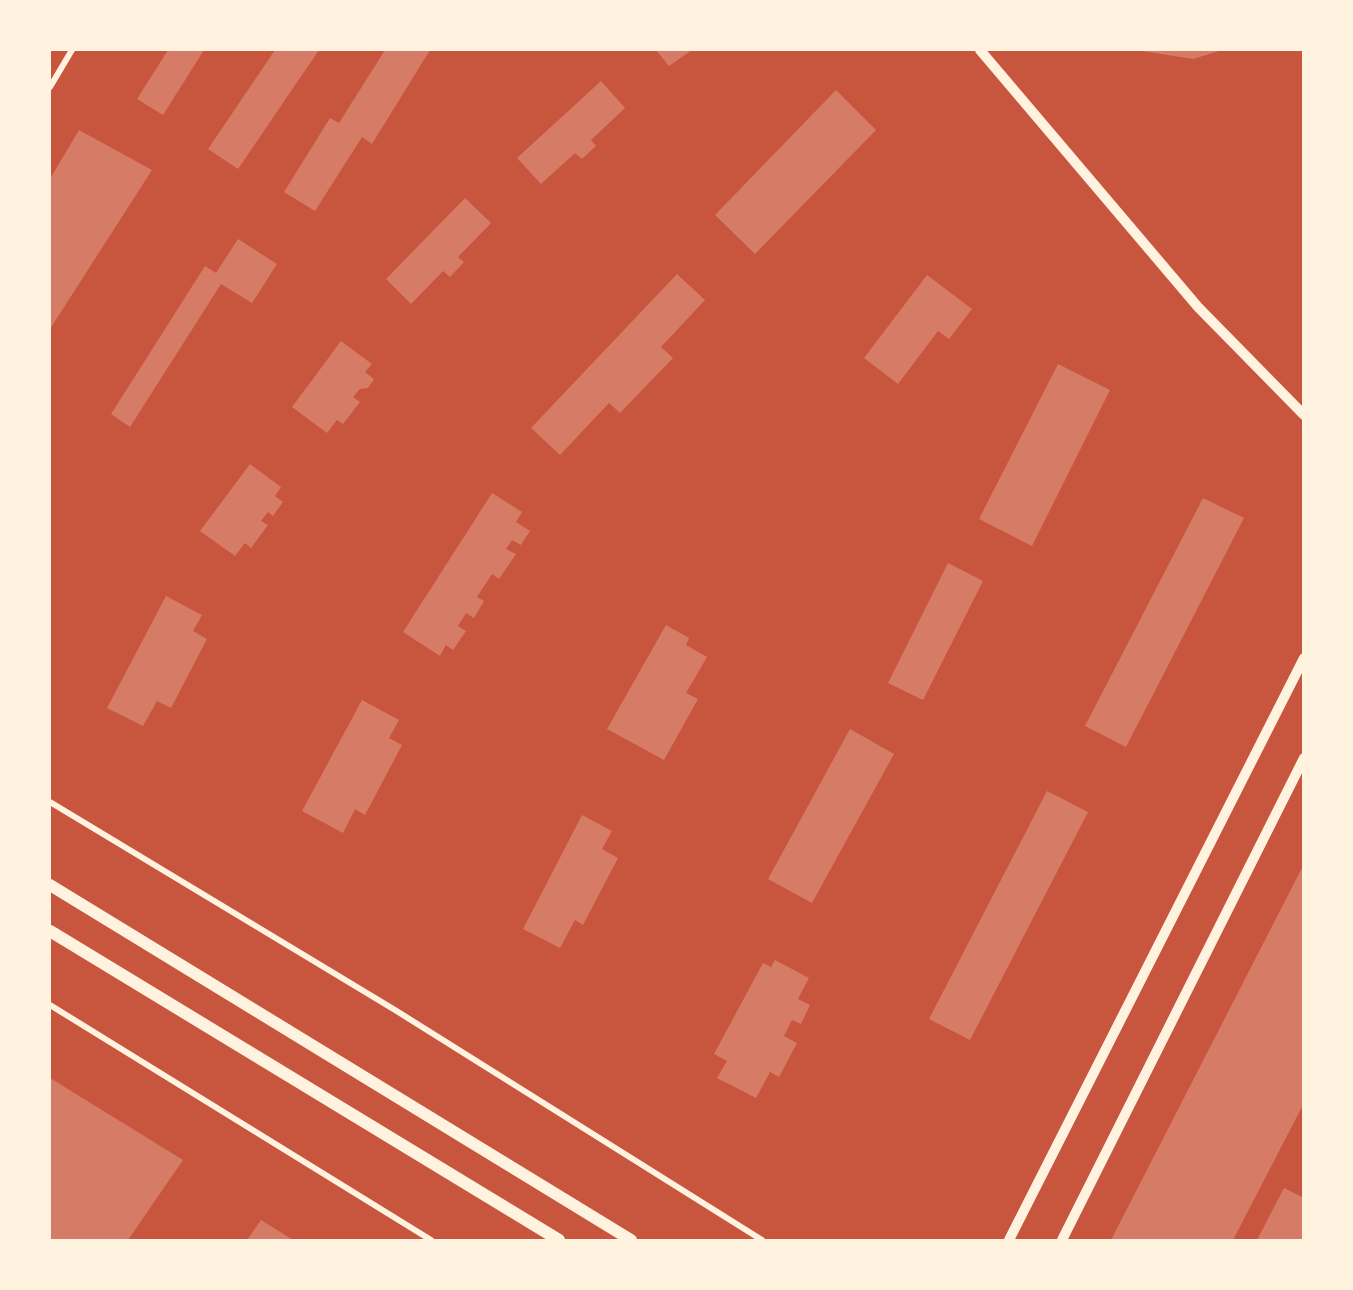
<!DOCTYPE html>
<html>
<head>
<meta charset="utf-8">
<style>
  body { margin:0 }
  #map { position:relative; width:1353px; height:1290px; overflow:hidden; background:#c8553d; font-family:"Space Grotesk",sans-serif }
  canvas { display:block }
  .frame { position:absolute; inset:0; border:51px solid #fff3e0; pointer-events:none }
</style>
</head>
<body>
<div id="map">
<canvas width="1353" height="1290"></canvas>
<div class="frame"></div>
</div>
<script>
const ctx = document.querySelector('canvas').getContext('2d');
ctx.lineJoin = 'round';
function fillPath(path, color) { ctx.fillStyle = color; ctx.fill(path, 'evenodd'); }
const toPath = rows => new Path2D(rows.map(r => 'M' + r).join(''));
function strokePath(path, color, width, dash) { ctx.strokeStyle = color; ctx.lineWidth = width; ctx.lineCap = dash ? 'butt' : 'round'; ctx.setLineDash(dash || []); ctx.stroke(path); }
fillPath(toPath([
  [168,50,204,50,163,115,137,99],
  [275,50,319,50,238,169,208,149],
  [385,50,430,50,372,144,362,137,315,211,284,192,330,118,339,123],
  [656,50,692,50,669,66],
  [1136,50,1222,50,1193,59],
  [601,81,625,108,591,140,596,146,582,159,575,153,541,184,517,158],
  [836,90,876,130,755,254,715,215],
  [79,130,152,170,50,329,50,179],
  [465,198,491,223,458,257,464,262,450,277,443,271,411,304,386,279],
  [238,239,277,264,252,303,221,284,130,427,111,414,205,266,216,273],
  [677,274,705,300,661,347,673,358,620,413,609,403,560,455,531,428],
  [927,275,972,309,949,339,938,331,898,384,864,358],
  [341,341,372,364,365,372,374,379,368,388,360,389,353,397,360,402,343,424,337,420,327,433,292,407],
  [1058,364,1110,390,1032,546,979,519],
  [250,464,281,487,275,496,283,502,273,516,268,512,261,521,268,525,251,548,245,543,235,556,200,531],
  [492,493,522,512,516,522,530,531,521,545,512,540,506,549,516,554,499,579,492,574,477,597,484,601,474,618,466,613,458,626,466,631,453,650,446,645,440,656,403,632],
  [1203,498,1244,518,1126,747,1085,726],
  [948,563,983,581,923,700,888,683],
  [166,596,202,615,193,631,207,639,171,708,157,701,143,726,107,708],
  [666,625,689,638,686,645,707,657,686,693,698,699,664,760,607,729],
  [362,700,399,720,389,738,402,745,365,815,355,809,343,833,302,811],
  [850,729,894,754,812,903,768,879],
  [1047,791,1088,812,970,1040,929,1019],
  [582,815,612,831,602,849,618,858,583,925,575,920,560,948,523,929],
  [1304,864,1304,1103,1233,1240,1111,1240],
  [775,960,809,978,798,999,810,1005,801,1024,792,1020,784,1036,797,1043,779,1077,770,1072,756,1098,717,1078,727,1061,714,1054,763,963,771,967],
  [50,1078,183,1160,128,1240,50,1240],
  [1284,1188,1304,1198,1304,1240,1257,1240],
  [261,1220,293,1240,247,1240]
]), '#d67c66');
strokePath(toPath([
  [50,87,72,50],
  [50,802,395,1010,762,1240],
  [50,1005,431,1240]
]), '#fff3e0', 6);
strokePath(toPath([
  [980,50,1198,307,1304,415],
  [1009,1240,1304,658],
  [1062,1240,1304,758]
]), '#fff3e0', 10);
strokePath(toPath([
  [50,885,631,1240],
  [50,931,559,1240]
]), '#fff3e0', 12);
</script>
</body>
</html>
